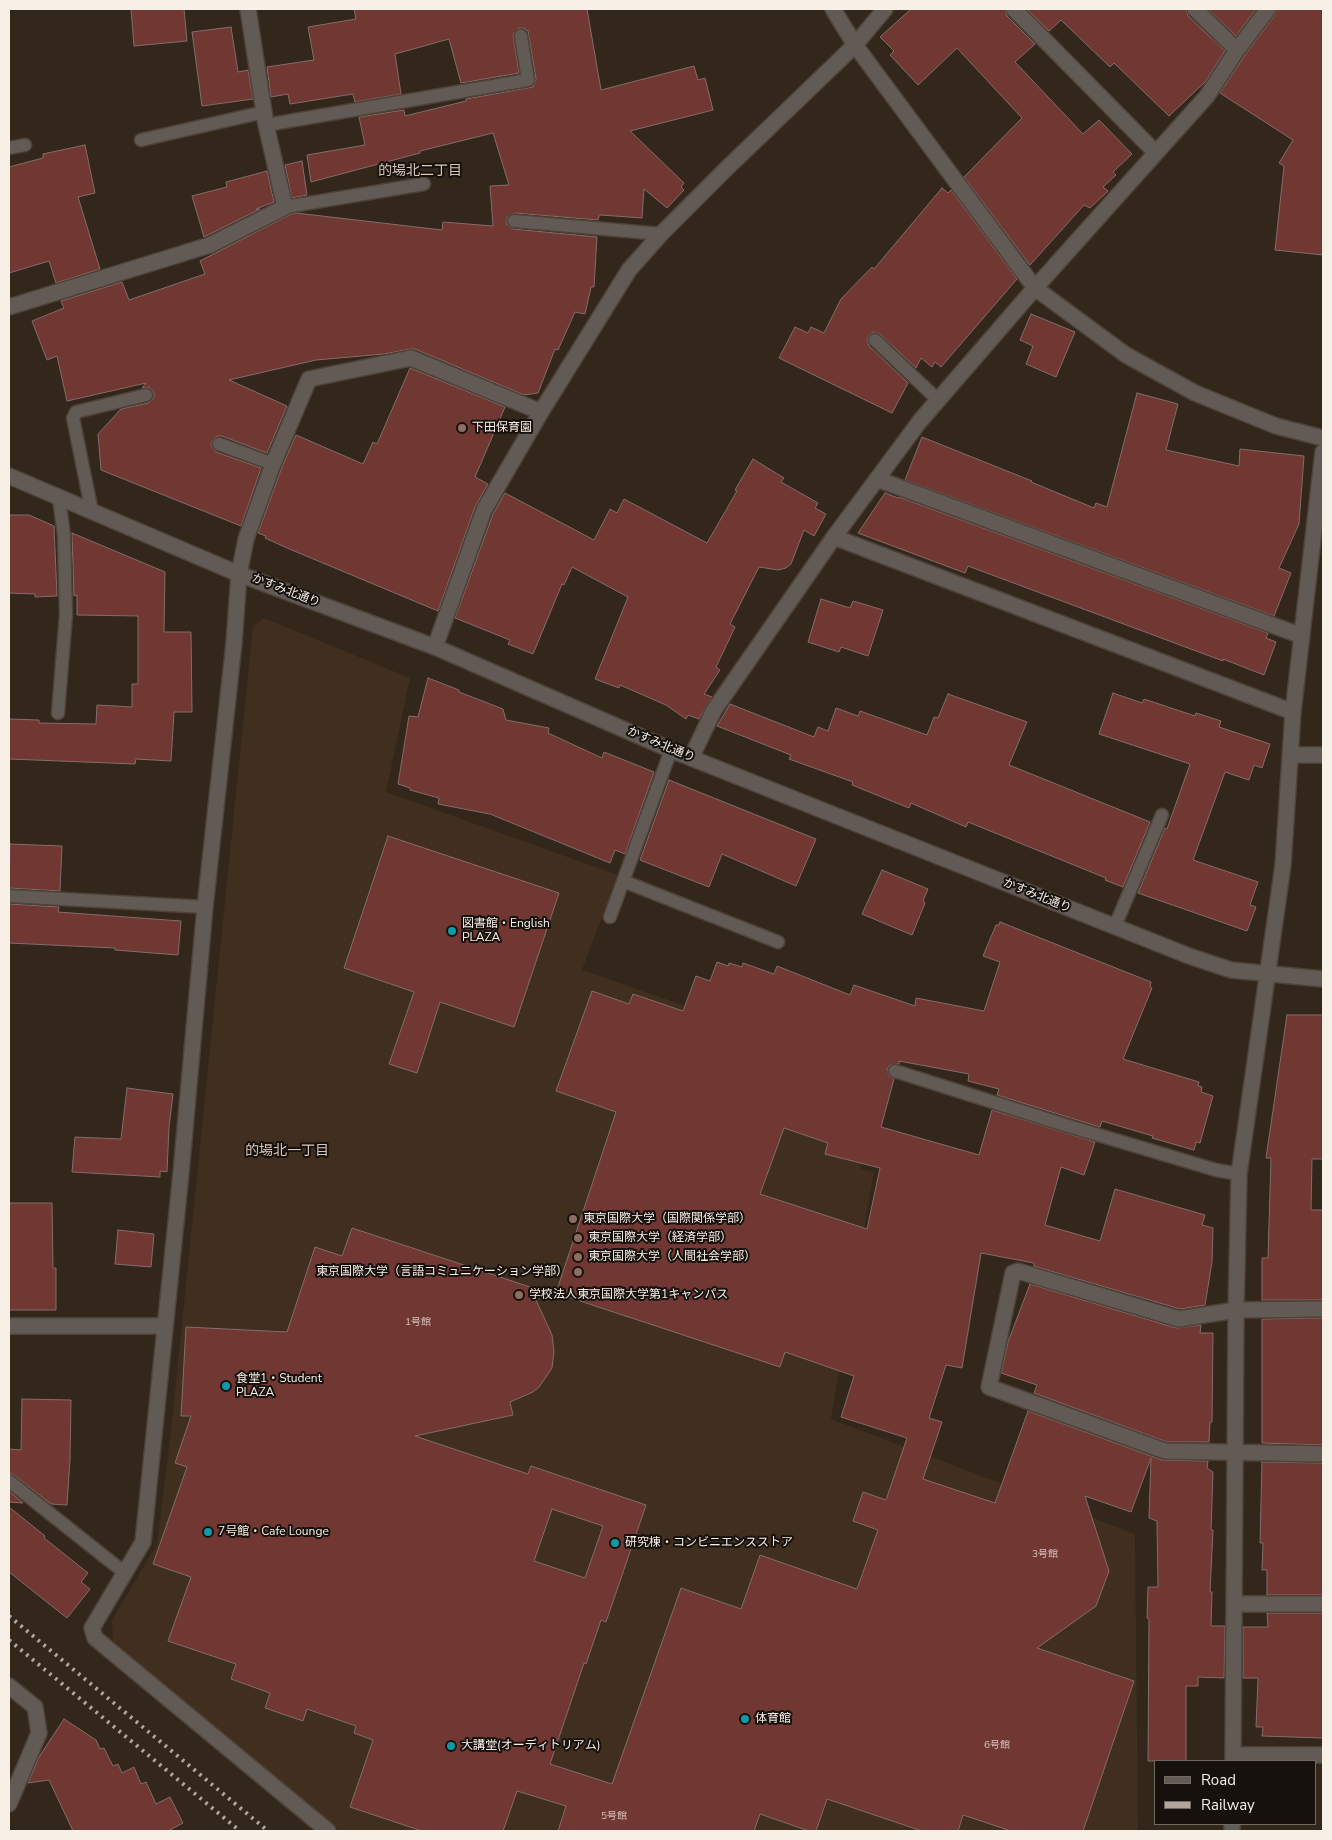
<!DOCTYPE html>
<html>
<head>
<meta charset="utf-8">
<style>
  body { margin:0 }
  #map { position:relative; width:1332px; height:1840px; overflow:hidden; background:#33261b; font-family:"Nunito Sans",sans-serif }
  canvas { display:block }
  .frame { position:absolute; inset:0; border:10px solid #f8efe7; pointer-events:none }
  .legend { position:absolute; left:1154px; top:1760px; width:162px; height:65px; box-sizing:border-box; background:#16110c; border:1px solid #706a64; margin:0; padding:6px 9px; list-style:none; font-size:15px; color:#f8efe7 }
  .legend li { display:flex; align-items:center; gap:10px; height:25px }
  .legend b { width:25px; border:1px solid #706a64 }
</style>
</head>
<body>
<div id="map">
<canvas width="1332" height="1840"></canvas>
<div class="frame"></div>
<ul class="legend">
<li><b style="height:6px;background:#615a55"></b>Road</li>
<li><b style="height:6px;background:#b0a69d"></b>Railway</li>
</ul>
</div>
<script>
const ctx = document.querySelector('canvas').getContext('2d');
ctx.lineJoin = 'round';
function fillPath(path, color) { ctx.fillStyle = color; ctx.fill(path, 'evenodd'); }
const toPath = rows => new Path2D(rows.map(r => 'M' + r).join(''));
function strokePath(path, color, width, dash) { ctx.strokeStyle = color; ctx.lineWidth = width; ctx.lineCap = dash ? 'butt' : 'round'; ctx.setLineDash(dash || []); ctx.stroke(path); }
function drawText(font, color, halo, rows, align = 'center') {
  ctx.font = font + ' "Nunito Sans","Noto Sans JP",sans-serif'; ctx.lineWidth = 4; ctx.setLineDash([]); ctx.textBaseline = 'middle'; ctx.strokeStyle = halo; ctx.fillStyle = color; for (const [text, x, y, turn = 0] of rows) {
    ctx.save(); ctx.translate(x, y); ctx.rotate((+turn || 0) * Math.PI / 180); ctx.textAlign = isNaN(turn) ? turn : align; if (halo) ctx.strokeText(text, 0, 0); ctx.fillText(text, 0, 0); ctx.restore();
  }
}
fillPath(toPath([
  [264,618,410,678,386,792,618,875,582,970,880,1073,868,1136,860,1169,874,1172,831,1419,1135,1534,1138,1831,341,1831,113,1642,112,1620,157,1544,172,1421,253,626]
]), '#402e1e');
const building = toPath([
  [131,9,184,9,187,41,134,46,131,9],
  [354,9,587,9,601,90,694,66,698,80,705,78,713,110,630,131,684,183,681,187,684,190,667,208,644,189,642,218,601,215,599,216,598,220,515,213,507,217,506,224,513,229,597,237,594,287,591,287,585,314,575,312,558,350,555,349,538,393,524,395,415,349,410,349,384,354,316,360,229,380,287,406,267,453,222,436,217,436,212,441,211,446,216,452,261,468,241,526,101,470,98,434,121,409,148,403,154,398,154,393,149,387,142,388,146,383,67,401,57,356,47,360,32,321,64,308,61,301,122,282,129,300,205,274,200,261,291,214,296,213,442,230,443,222,493,226,490,186,509,185,493,133,420,151,420,153,311,182,307,155,365,145,359,117,404,110,405,116,466,101,466,99,533,87,536,79,528,31,523,28,519,28,513,34,519,73,461,83,449,39,395,54,401,94,355,102,353,94,290,104,288,94,271,97,267,67,314,60,308,27,356,19,354,9],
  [911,9,1005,9,1007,16,1035,44,1015,62,1083,134,1099,120,1132,154,1113,172,1116,175,1103,187,1108,191,1090,208,1084,205,1030,265,964,177,1022,118,957,48,918,85,890,55,894,51,880,37,911,9],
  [1027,9,1186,9,1188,16,1225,51,1205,82,1169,116,1114,63,1110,67,1061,20,1049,31,1027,9],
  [1208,9,1256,9,1236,36,1208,9],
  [1277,9,1323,9,1323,255,1275,250,1284,166,1279,163,1293,140,1220,93,1245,55,1275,15,1277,9],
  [231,27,238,72,248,70,253,99,202,106,192,32,231,27],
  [85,145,95,193,78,197,100,269,56,283,49,261,9,273,9,167,43,158,43,154,85,145],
  [302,161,307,195,292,198,285,165,302,161],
  [267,171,274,202,256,209,260,209,204,237,192,196,227,187,226,182,267,171],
  [942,188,948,193,951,190,1017,279,941,367,935,362,932,367,921,358,916,368,880,334,873,332,870,334,867,339,869,346,908,383,892,413,779,358,795,327,808,333,811,327,824,333,841,299,872,267,874,269,942,188],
  [1031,314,1075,332,1056,377,1026,364,1033,346,1020,340,1031,314],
  [410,368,505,407,475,477,488,484,475,507,438,611,287,548,265,538,266,536,258,533,282,467,296,435,363,464,373,442,377,444,410,368],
  [1137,393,1178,404,1166,450,1239,466,1240,449,1304,456,1299,524,1279,568,1291,573,1274,616,905,480,922,437,1032,481,1031,482,1094,508,1096,503,1107,507,1137,393],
  [753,459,784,478,781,482,818,503,815,508,826,514,814,536,804,530,791,564,786,568,778,570,759,567,730,624,735,627,716,667,720,670,704,694,712,697,699,719,688,715,686,719,666,705,620,685,619,688,595,679,628,597,572,567,564,585,562,584,533,654,508,644,510,640,455,618,493,514,505,493,594,540,610,509,617,513,624,499,707,543,737,491,735,490,753,459],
  [885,493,898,498,899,497,1268,633,1266,638,1276,642,1264,675,1223,659,1223,661,968,566,965,573,858,533,885,493],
  [9,515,29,515,54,526,57,596,35,597,35,594,9,593,9,515],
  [72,533,165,572,164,632,191,632,192,712,174,712,171,761,136,759,135,764,9,759,9,719,39,720,39,723,96,724,97,705,132,707,132,684,138,684,138,616,77,615,77,595,74,596,72,533],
  [821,599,850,608,853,601,883,610,868,656,841,647,839,652,808,642,821,599],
  [428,678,459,690,459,692,503,709,506,720,549,728,548,733,602,758,604,752,654,772,625,854,615,850,610,863,490,814,438,804,439,798,410,790,410,788,398,784,409,716,418,717,428,678],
  [1113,693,1142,703,1144,699,1195,716,1196,713,1221,721,1219,727,1270,744,1262,768,1254,765,1249,780,1225,772,1193,860,1258,882,1250,905,1256,907,1247,931,1138,893,1165,828,1167,829,1190,764,1099,734,1113,693],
  [948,694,1027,722,1009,765,1150,822,1123,887,1105,880,1106,878,968,822,966,827,911,803,909,808,852,785,853,782,789,759,791,755,717,726,730,704,814,737,818,727,828,731,836,708,858,716,860,711,927,735,934,717,938,718,948,694],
  [669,780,816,839,796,886,722,854,709,887,640,860,669,780],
  [388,836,559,893,514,1027,440,1002,417,1073,389,1064,414,992,344,968,388,836],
  [10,844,62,846,60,891,9,888,10,844],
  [882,870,928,889,923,901,925,903,912,935,862,914,882,870],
  [9,904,59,907,58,912,181,921,178,955,115,950,115,948,9,943,9,904],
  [1000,922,1151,982,1150,987,1152,988,1123,1059,1199,1082,1198,1086,1202,1087,1201,1092,1213,1096,1200,1143,1196,1142,1194,1150,1152,1138,1153,1136,1102,1121,1100,1127,997,1095,999,1089,968,1081,969,1074,899,1061,899,1064,890,1065,887,1069,889,1076,894,1079,881,1127,979,1155,992,1110,1095,1142,1084,1175,1061,1167,1045,1225,1100,1241,1115,1189,1205,1215,1202,1225,1213,1228,1212,1262,1205,1305,1180,1309,1037,1267,1034,1266,1034,1263,981,1253,962,1368,946,1365,929,1418,942,1422,923,1479,995,1503,1028,1411,1162,1460,1208,1461,1207,1468,1213,1472,1211,1530,1213,1530,1210,1592,1212,1592,1211,1626,1225,1626,1224,1678,1198,1677,1198,1686,1186,1686,1186,1761,1148,1761,1149,1619,1147,1618,1148,1587,1158,1587,1157,1521,1149,1518,1151,1458,1131,1512,1085,1496,1109,1571,1096,1606,1037,1648,1134,1681,1083,1831,1011,1831,963,1815,958,1831,922,1831,827,1799,816,1831,809,1831,760,1814,754,1831,558,1831,566,1806,517,1791,503,1831,422,1831,350,1807,373,1740,354,1733,356,1726,307,1709,303,1721,265,1708,270,1693,231,1679,236,1664,168,1641,191,1577,153,1564,187,1467,175,1463,191,1416,181,1416,186,1327,287,1332,315,1247,342,1256,352,1228,530,1287,552,1335,554,1352,552,1368,539,1387,533,1392,510,1402,513,1415,415,1436,528,1474,531,1466,646,1505,606,1622,601,1620,586,1664,584,1663,550,1764,612,1784,681,1588,741,1609,760,1555,857,1589,878,1530,853,1521,863,1492,886,1500,907,1438,841,1417,854,1376,785,1352,780,1367,556,1293,616,1112,556,1091,592,991,629,1004,633,994,683,1011,696,976,710,981,717,962,728,966,729,963,742,967,743,963,774,974,777,966,850,995,854,985,915,1006,916,998,984,1011,1000,962,983,956,996,925,999,925,1000,922],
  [784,1128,828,1143,825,1154,880,1168,867,1229,760,1194,784,1128],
  [552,1509,603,1526,585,1578,534,1561,552,1509],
  [1287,1015,1323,1015,1323,1159,1312,1159,1311,1210,1323,1210,1323,1300,1262,1300,1262,1258,1268,1258,1271,1158,1266,1158,1287,1015],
  [127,1088,173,1094,169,1127,167,1172,160,1171,160,1177,72,1172,75,1137,121,1139,127,1088],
  [9,1203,52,1203,53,1268,56,1268,56,1310,9,1310,9,1203],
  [118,1230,154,1234,151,1267,115,1264,118,1230],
  [1030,1284,1176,1328,1201,1325,1200,1333,1213,1333,1212,1422,1210,1422,1209,1442,1167,1442,1034,1393,1037,1385,1001,1373,1008,1342,1030,1284],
  [1323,1318,1323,1445,1262,1443,1262,1319,1323,1318],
  [22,1399,71,1400,70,1459,67,1505,51,1504,14,1475,9,1473,9,1449,21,1450,22,1399],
  [1262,1462,1323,1463,1323,1595,1267,1595,1267,1570,1262,1570,1263,1543,1260,1543,1262,1462],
  [9,1491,23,1503,9,1502,9,1491],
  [9,1507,45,1536,44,1538,88,1573,81,1582,90,1589,67,1618,9,1572,9,1507],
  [1267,1613,1323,1613,1323,1738,1262,1736,1263,1727,1256,1727,1258,1678,1243,1678,1243,1627,1268,1627,1267,1613],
  [64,1719,96,1740,100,1749,104,1748,113,1766,118,1764,122,1773,134,1767,141,1784,146,1782,156,1804,170,1797,183,1823,168,1831,73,1831,49,1780,28,1783,39,1757,64,1719]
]);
fillPath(building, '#713733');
strokePath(building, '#836d6b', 1);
const service = toPath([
  [266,125,528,80,521,36],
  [141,140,264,112],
  [9,148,25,145],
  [285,207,424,184],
  [514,221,661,234],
  [875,340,938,400],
  [219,444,273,464],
  [92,512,73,418,76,412,146,395],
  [58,713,66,614,64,536,59,498],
  [623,881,778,942],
  [9,896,205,907],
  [610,917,671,750],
  [1115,926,1162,815],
  [895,1071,1065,1125,1216,1170,1239,1174],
  [9,1481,125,1573]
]);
const minor = toPath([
  [833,9,855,45,1035,288,1126,355,1195,393,1276,426,1323,438],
  [1014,9,1156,153],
  [1195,9,1237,50],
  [9,307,210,245,285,207,266,125,248,9],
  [877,479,1302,636],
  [834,537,1293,712],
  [435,647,484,510,541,412,629,270,661,234,725,170,855,45,885,9],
  [1291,755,1323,755],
  [691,758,714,710,834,537,920,421,1035,288,1207,96,1237,50,1268,9],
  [1323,1309,1236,1310,1179,1319,1018,1271,1013,1273,989,1387,1165,1451,1323,1454],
  [9,1326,164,1326],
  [1234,1604,1323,1604],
  [9,1686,35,1707,39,1733,9,1804],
  [1233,1755,1323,1755],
  [1233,1761,1236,1310,1239,1174,1283,865,1293,712,1323,452],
  [328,1831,95,1638,92,1628,143,1542,181,1173,205,907,234,643,239,574,246,539,273,464,309,379,411,358,541,412],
  [1232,1831,1232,1824]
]);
const tertiary = toPath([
  [9,476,239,574,435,647,671,750,1189,956,1231,970,1323,979]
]);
strokePath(service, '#4f4238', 15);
strokePath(minor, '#4f4238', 18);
strokePath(tertiary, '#4f4238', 18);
strokePath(service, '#615a55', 12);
strokePath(minor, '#615a55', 15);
strokePath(tertiary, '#615a55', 15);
strokePath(toPath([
  [9,1616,268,1831],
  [9,1640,240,1831]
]), '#b0a69d', 4, [2.5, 5]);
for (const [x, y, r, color] of [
  [462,428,5,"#8d6e63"],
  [452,931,5,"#0f9aa8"],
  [573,1219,5,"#8d6e63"],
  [578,1238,5,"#8d6e63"],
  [578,1257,5,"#8d6e63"],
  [578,1272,5,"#8d6e63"],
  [519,1295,5,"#8d6e63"],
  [226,1386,5,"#0f9aa8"],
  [208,1532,5,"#0f9aa8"],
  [615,1543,5,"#0f9aa8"],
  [745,1719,5,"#0f9aa8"],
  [451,1746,5,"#0f9aa8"]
]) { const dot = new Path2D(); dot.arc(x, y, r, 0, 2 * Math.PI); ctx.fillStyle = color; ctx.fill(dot); strokePath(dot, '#16110c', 2); }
drawText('10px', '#d6c1ba', null, [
  ["1号館",418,1323],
  ["3号館",1045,1555],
  ["6号館",997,1746],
  ["5号館",614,1817]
]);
drawText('12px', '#f8efe7', '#16110c', [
  ["下田保育園",472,428],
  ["図書館・English",462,924],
  ["PLAZA",462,938],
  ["東京国際大学（国際関係学部）",583,1219],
  ["東京国際大学（経済学部）",588,1238],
  ["東京国際大学（人間社会学部）",588,1257],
  ["東京国際大学（言語コミュニケーション学部）",568,1272,"right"],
  ["学校法人東京国際大学第1キャンパス",529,1295],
  ["食堂1・Student",236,1379],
  ["PLAZA",236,1393],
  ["7号館・Cafe Lounge",218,1532],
  ["研究棟・コンビニエンスストア",625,1543],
  ["体育館",755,1719],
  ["大講堂(オーディトリアム)",461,1746]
], 'left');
drawText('12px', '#f8efe7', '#16110c', [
  ["かすみ北通り",286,591,21],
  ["かすみ北通り",661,745,23],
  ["かすみ北通り",1037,896,22]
]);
drawText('14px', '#d7c7b8', '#16110c', [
  ["的場北二丁目",420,172],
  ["的場北一丁目",287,1152]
]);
</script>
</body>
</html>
